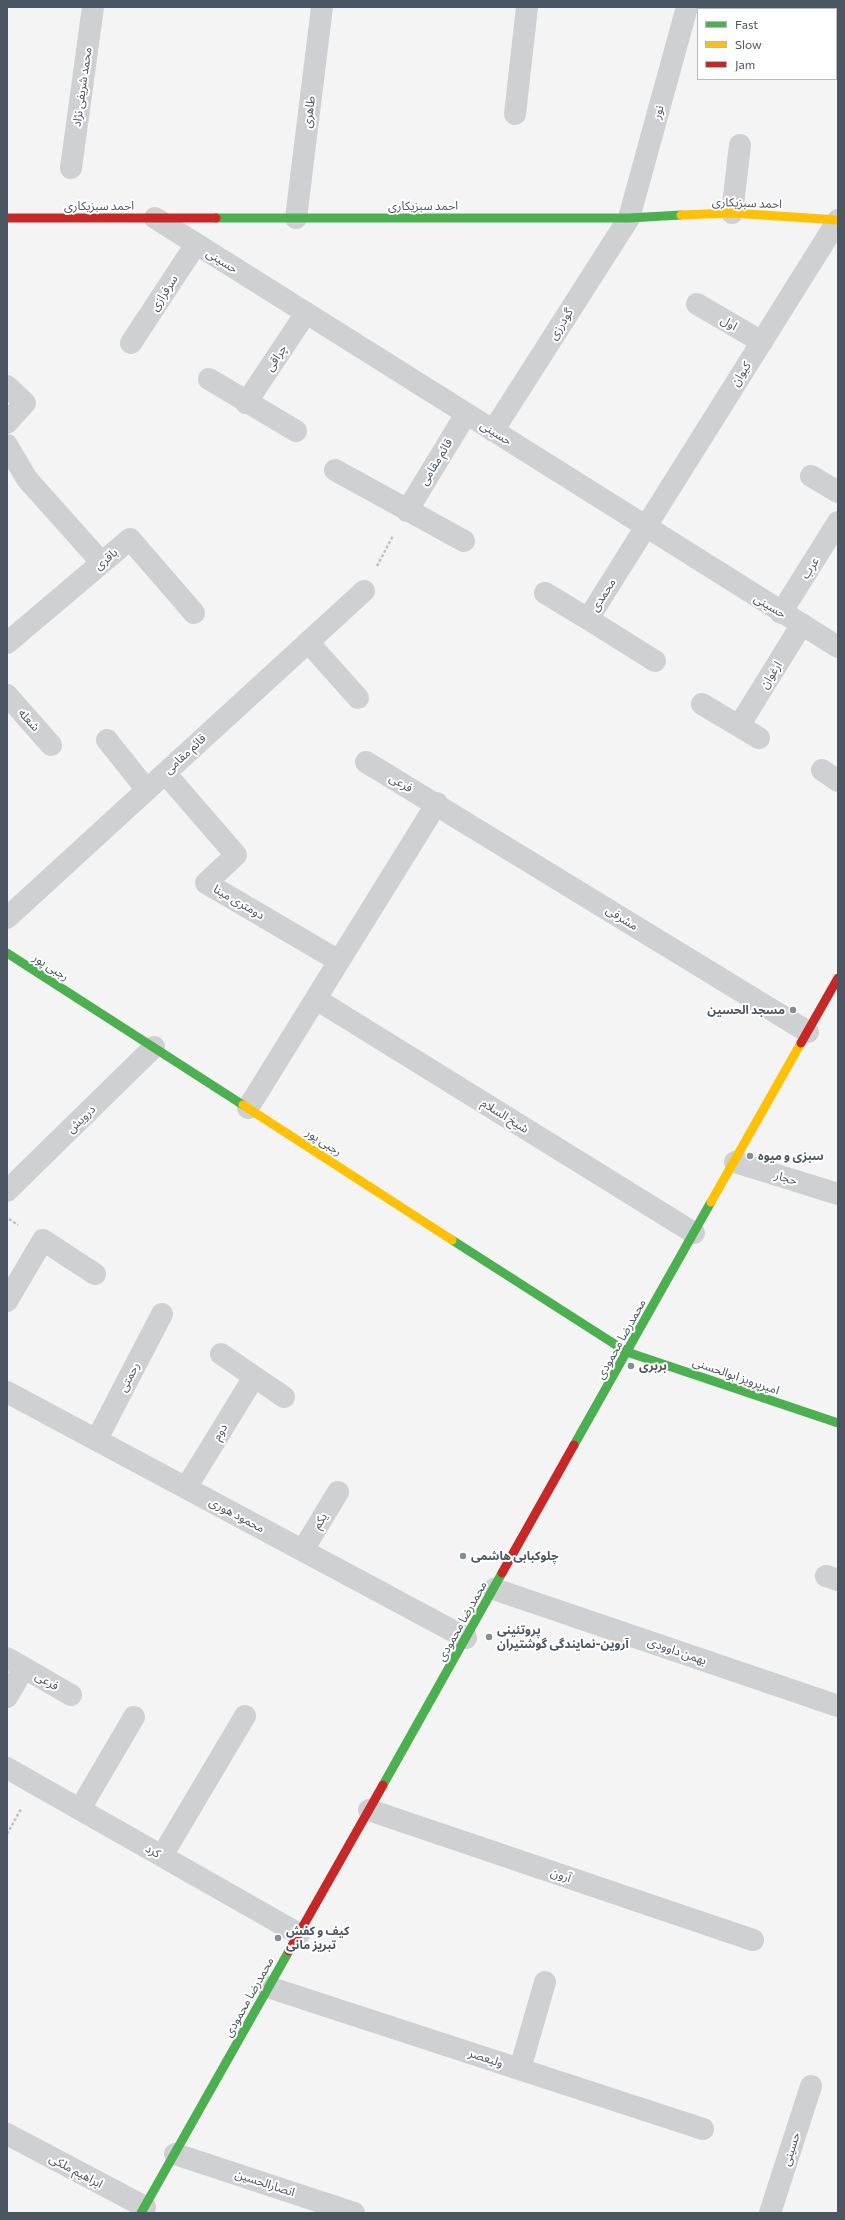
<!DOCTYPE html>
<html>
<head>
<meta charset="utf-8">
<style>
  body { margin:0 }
  #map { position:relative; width:845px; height:2220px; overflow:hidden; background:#f4f4f4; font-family:Commissioner,sans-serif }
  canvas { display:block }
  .frame { position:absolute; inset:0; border:8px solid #4a5661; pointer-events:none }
  .legend { position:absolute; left:697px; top:8px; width:140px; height:72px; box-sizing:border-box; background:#fff; border:1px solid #b7bbc0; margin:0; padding:5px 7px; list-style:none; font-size:12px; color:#4a5661 }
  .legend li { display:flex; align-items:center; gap:8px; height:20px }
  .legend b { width:20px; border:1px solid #b7bbc0 }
</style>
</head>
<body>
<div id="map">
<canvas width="845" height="2220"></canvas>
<div class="frame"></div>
<ul class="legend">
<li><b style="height:5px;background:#4caf50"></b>Fast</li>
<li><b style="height:5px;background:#ffc107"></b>Slow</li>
<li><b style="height:5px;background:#c62828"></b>Jam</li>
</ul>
</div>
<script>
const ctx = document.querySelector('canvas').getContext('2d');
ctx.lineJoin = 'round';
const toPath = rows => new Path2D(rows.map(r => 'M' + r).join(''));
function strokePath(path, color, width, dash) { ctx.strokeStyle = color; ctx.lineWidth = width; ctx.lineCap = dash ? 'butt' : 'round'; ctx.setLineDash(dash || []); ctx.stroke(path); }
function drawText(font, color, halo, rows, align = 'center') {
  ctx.font = font + ' Commissioner,"Noto Sans Arabic",sans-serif'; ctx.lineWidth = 4; ctx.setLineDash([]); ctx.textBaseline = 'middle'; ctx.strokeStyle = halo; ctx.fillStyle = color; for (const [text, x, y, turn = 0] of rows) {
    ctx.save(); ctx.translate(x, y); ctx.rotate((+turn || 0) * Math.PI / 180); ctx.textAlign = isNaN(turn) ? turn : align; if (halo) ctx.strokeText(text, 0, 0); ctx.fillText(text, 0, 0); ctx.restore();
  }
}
strokePath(toPath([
  [377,566,393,536],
  [9,1219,18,1225],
  [7,1834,21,1809]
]), '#bcc7c4', 2.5, [3, 2]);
strokePath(toPath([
  [515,114,527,7],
  [71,168,93,7],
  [732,213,740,145],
  [155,218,838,647],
  [296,218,322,7],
  [697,304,762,342],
  [131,343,196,244],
  [209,379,296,431],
  [7,386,25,403,7,423],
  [246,403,306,313],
  [493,431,629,218,687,7],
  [7,445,27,479,102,563],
  [335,470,464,541],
  [811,476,838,492],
  [407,511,466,414],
  [545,593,588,619,838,220],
  [781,613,838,522],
  [588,619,655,661],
  [308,642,358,698],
  [7,643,130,539,194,613],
  [7,695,51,745],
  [702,704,759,738],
  [739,726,802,624],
  [107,740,147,790],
  [366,762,808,1032],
  [822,770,838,781],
  [165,773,236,855,206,883,339,961],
  [7,918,364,591],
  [316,999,694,1233],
  [248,1108,437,803],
  [735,1162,838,1194],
  [7,1191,154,1047],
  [7,1301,43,1240,95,1274],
  [221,1354,284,1397],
  [7,1392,466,1638],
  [97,1439,162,1314],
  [186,1488,254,1377],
  [303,1550,338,1492],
  [826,1576,838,1580],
  [494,1589,838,1706],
  [7,1658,71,1695],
  [7,1697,24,1668],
  [7,1768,299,1934],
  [80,1809,134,1717],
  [369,1810,753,1940],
  [162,1856,245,1716],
  [268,1987,703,2129],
  [520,2069,545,1982],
  [7,2134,145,2207],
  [175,2154,354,2213],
  [770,2213,811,2086]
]), '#ced0d2', 22);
strokePath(toPath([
  [216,218,629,218,681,215],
  [7,953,243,1105],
  [452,1240,627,1352,838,1423],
  [574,1445,711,1202],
  [383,1785,502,1573],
  [141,2213,289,1951]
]), '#4caf50', 9);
strokePath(toPath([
  [681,215,732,213,838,220],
  [243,1105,452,1240],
  [711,1202,801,1043]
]), '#ffc107', 9);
strokePath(toPath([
  [7,218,216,218],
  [801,1043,838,978],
  [502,1573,574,1445],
  [289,1951,383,1785]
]), '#c62828', 9);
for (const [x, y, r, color] of [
  [793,1010,4,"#868d94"],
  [750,1156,4,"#868d94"],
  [631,1366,4,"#868d94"],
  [463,1556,4,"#868d94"],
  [489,1637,4,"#868d94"],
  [278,1938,4,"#868d94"]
]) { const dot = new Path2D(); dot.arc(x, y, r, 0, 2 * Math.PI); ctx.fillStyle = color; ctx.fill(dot); strokePath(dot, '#fff', 1.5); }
drawText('12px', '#4a5661', '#fff', [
  ["محمد شریفی نژاد",82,87,-82],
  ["طاهری",309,112,-83],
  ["نور",658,112,-74],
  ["احمد سبزیکاری",747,203,2],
  ["احمد سبزیکاری",99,206],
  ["احمد سبزیکاری",423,206],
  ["حسینی",222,261,32],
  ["سرفرازی",164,293,-57],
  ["اول",729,323,30],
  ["گودرزی",561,324,-58],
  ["چراقی",276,358,-57],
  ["کیوان",741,374,-58],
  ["حسینی",496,433,32],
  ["قائم مقامی",436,462,-59],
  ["باقری",106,559,-40],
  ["عرب",810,568,-58],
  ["محمدی",603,595,-58],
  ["حسینی",770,606,31],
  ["ارغوان",771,675,-58],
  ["شعله",29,720,48],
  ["قائم مقامی",185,754,-43],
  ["فرعی",401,783,30],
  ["دومتری مینا",239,902,30],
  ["مشرفی",622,918,32],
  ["رجبی پور",51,967,33],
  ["شیخ السلام",505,1116,32],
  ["درویش",81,1119,-44],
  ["رجبی پور",324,1142,33],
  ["حجار",786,1178,17],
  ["محمدرضا محمودی",621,1339,-61],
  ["امیرپرویز ابوالحسنی",736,1376,19],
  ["رحمتی",129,1377,-63],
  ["دوم",220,1432,-59],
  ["محمود هوری",237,1515,28],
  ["یکم",320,1521,-60],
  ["محمدرضا محمودی",462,1621,-61],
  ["بهمن داوودی",677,1651,19],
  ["فرعی",47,1681,30],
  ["کرد",153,1851,30],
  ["آرون",561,1875,19],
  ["محمدرضا محمودی",249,1997,-61],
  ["ولیعصر",486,2058,18],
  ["حسینی",791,2149,-72],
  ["ابراهیم ملکی",76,2171,28],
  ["انصارالحسین",265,2183,18]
]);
drawText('bold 12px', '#4a5661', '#fff', [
  ["مسجد الحسین",785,1010,"right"],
  ["سبزی و میوه",758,1156],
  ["بربری",639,1366],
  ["چلوکبابی هاشمی",471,1556],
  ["پروتئینی",497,1630],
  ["آروین-نمایندگی گوشتیران",497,1644],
  ["کیف و کفش",286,1931],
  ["تبریز مانی",286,1945]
], 'left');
</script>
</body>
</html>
